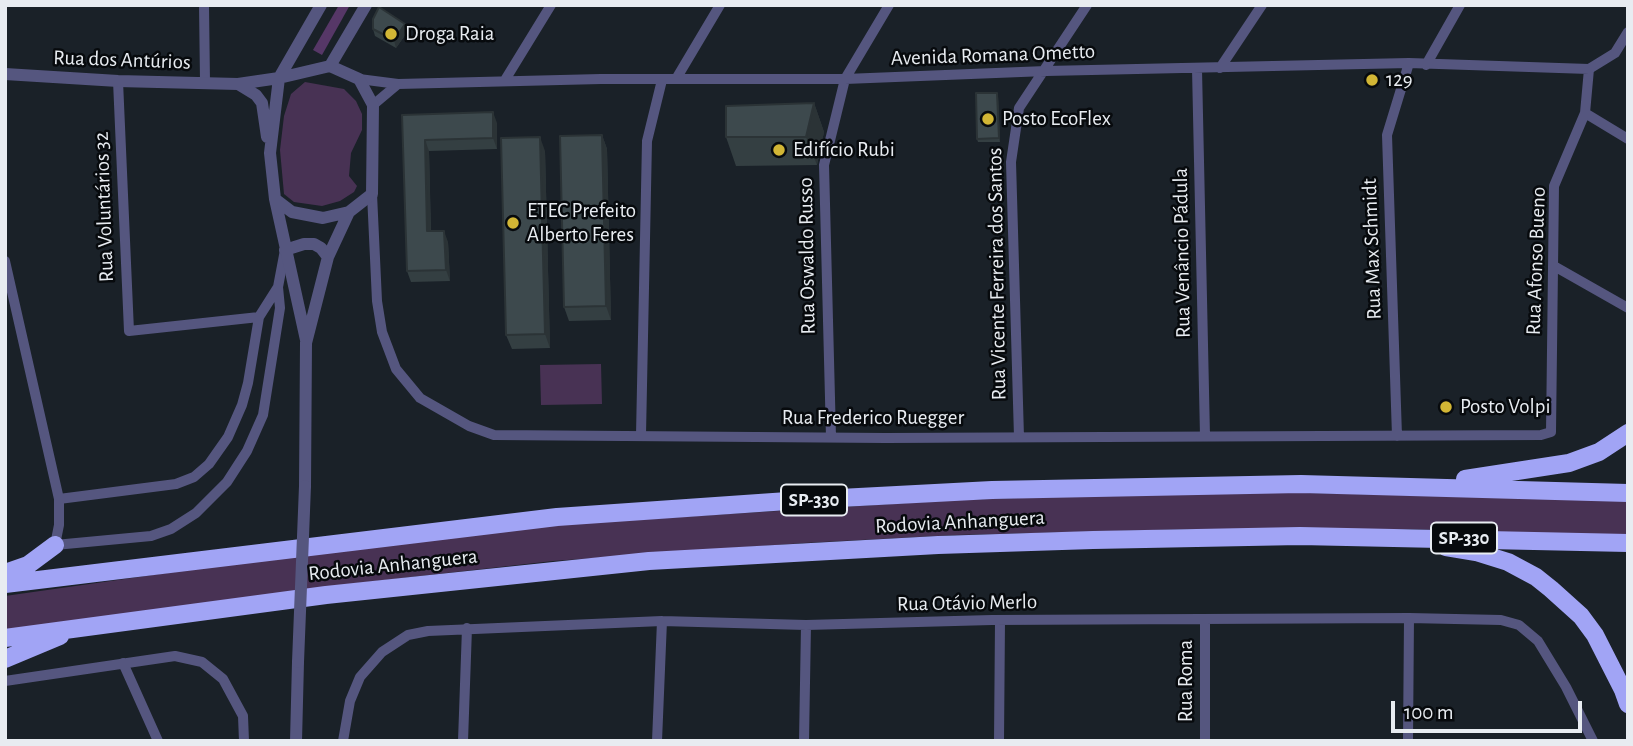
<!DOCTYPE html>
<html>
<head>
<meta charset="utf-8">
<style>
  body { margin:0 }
  #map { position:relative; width:1633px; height:746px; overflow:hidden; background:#1a2128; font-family:"Alegreya Sans",sans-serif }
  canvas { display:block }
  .frame { position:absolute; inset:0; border:7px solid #e8ecf1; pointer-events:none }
  .scale { position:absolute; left:1391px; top:701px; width:191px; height:32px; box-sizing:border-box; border:4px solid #e8ecf1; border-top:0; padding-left:9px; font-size:21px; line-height:24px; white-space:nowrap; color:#e8ecf1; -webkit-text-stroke:5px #070a0d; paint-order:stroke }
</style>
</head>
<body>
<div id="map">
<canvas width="1633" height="746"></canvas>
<div class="frame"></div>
<div class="scale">100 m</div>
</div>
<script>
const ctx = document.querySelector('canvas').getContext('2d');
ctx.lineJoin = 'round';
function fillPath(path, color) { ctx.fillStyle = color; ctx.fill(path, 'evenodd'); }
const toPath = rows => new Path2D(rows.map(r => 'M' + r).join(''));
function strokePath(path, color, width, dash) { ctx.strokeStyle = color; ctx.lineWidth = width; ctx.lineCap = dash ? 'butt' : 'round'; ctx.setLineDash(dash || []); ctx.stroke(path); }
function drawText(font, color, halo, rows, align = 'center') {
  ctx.font = font + ' "Alegreya Sans",sans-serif'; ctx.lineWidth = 5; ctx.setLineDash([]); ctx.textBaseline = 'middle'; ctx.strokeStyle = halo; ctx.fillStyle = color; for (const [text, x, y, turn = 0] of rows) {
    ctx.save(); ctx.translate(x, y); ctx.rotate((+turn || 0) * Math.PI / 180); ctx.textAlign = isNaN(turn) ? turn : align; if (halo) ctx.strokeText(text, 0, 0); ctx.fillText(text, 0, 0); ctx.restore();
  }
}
fillPath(toPath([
  [305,82,344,89,356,101,362,114,362,130,351,153,349,176,357,186,354,192,340,201,322,206,294,202,284,194,280,150,284,116,291,94],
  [601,364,602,404,541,405,540,365],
  [1185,493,1306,493,1628,500,1628,536,1410,529,1193,529,956,535,804,543,553,561,323,587,5,630,5,596,216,566,550,525,957,500]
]), '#483254');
fillPath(toPath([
  [339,5,350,5,322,55,313,50]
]), '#563767');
strokePath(toPath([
  [204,5,205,82],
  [1426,65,1460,5],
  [1220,68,1262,5],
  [1197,69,1205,436],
  [359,79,398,84,601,79,845,79,1046,71,1409,63,1589,69,1615,53,1628,32],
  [676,79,720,5],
  [505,80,551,5],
  [118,81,129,331,259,317],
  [373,105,398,84],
  [1585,113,1628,139],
  [372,194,377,301,382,332,396,369,420,398,469,426,494,435,886,438,1541,435,1551,432,1554,186,1585,113,1589,69],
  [5,261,59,499,59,525,55,545,151,536,171,529,196,513,227,482,247,451,263,415,280,308,278,287,285,250],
  [1554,266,1628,308],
  [641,435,647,141,662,80],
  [1397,436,1387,135,1409,63],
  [831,437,824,165,845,79,889,5],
  [1019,437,1011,162,1019,108,1087,5],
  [59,499,176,484,194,477,209,464,228,437,242,405,248,383,259,317,278,287],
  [123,663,158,741],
  [5,681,175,656,202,662,223,679,243,716,244,741],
  [343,741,350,701,360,677,382,652,408,635,428,631,662,621,806,625,992,620,1409,618,1501,620,1519,625,1538,641,1566,687,1593,741],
  [463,741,467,628],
  [657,741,662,621],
  [804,741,806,625],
  [999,741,1000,621],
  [1205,741,1205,621],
  [1408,741,1409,618]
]), '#55567f', 10);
strokePath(toPath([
  [330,66,366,5],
  [5,74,118,81,238,84,279,78,330,66,359,79,373,105,372,194,349,212,328,257,306,343,305,486],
  [238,84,256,95,262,103,267,137],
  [275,199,292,212,323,218,349,212],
  [285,250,304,244,314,244,321,248,328,257],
  [306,340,275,199,270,153,279,78,321,5],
  [296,741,298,662]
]), '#55567f', 12);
strokePath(toPath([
  [1465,479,1569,463,1599,452,1628,433],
  [1446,547,1476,552,1508,562,1536,577,1551,589,1581,616,1595,635,1623,690,1628,704],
  [5,573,28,565,55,545],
  [5,584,557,517,802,500,992,490,1301,484,1628,493],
  [5,638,326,595,649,561,938,545,1093,540,1300,536,1628,543],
  [5,659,60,636]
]), '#a1a4f5', 18);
strokePath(toPath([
  [298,662,305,486]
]), '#55567f', 12);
fillPath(toPath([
  [405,24,408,31,396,48,375,36,373,29],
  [998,96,1000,142,978,142,977,139],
  [814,103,824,132,817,165,736,166,726,137],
  [402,115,497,123,497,149,429,151,431,231,448,242,450,281,411,282,407,271],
  [602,135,607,149,611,320,569,321,564,307],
  [545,151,550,348,512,349,506,335]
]), '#343f42');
fillPath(toPath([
  [405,24,408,31,396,48,394,40],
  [997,93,998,96,1000,142,999,138],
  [814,103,824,132,817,165,806,137],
  [493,112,497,123,497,149,493,138],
  [602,135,607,149,611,320,606,306],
  [540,137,545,151,550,348,545,334],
  [425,140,429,151,431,242,427,231],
  [444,231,448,242,450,281,446,270]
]), '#2b3336');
const building = toPath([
  [379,7,405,24,394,40,373,29,373,19,379,7],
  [976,93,997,93,999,138,977,139,976,93],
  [814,103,806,137,726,137,726,106,814,103],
  [493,112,493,138,425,140,427,231,444,231,446,270,407,271,402,115,493,112],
  [602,135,606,306,564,307,560,136,602,135],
  [540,137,545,334,506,335,501,138,540,137]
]);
fillPath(building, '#3d494d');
strokePath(building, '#2b3336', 2);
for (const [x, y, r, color] of [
  [391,34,7,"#d2b635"],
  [1372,80,7,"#d2b635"],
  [988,119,7,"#d2b635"],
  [779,150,7,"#d2b635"],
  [513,223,7,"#d2b635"],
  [1446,407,7,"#d2b635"]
]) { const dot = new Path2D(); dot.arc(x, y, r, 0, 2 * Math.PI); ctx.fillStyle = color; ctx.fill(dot); strokePath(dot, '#070a0d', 2.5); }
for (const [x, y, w] of [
  [814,500,66],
  [1464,538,66]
]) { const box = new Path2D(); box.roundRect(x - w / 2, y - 15.5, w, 31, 5); ctx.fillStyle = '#070a0d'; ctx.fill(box); strokePath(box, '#e8ecf1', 2); }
drawText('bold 19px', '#e8ecf1', null, [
  ["SP-330",814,500],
  ["SP-330",1464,538]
]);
drawText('21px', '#e8ecf1', '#070a0d', [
  ["Droga Raia",405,34],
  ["129",1386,80],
  ["Posto EcoFlex",1002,119],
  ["Edifício Rubi",793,150],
  ["ETEC Prefeito",527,211],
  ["Alberto Feres",527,235],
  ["Posto Volpi",1460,407]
], 'left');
drawText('21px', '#e8ecf1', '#070a0d', [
  ["Avenida Romana Ometto",993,55,-2],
  ["Rua dos Antúrios",122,60,2],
  ["Rua Voluntários 32",104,207,-92],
  ["Rua Max Schmidt",1372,249,-92],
  ["Rua Venâncio Pádula",1182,253,-91],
  ["Rua Oswaldo Russo",807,256,-91],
  ["Rua Afonso Bueno",1536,261,-88],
  ["Rua Vicente Ferreira dos Santos",997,274,-91],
  ["Rua Frederico Ruegger",873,418],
  ["Rodovia Anhanguera",960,522,-3],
  ["Rodovia Anhanguera",393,565,-6],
  ["Rua Otávio Merlo",967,603,-1],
  ["Rua Roma",1186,681,-90]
]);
</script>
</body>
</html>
